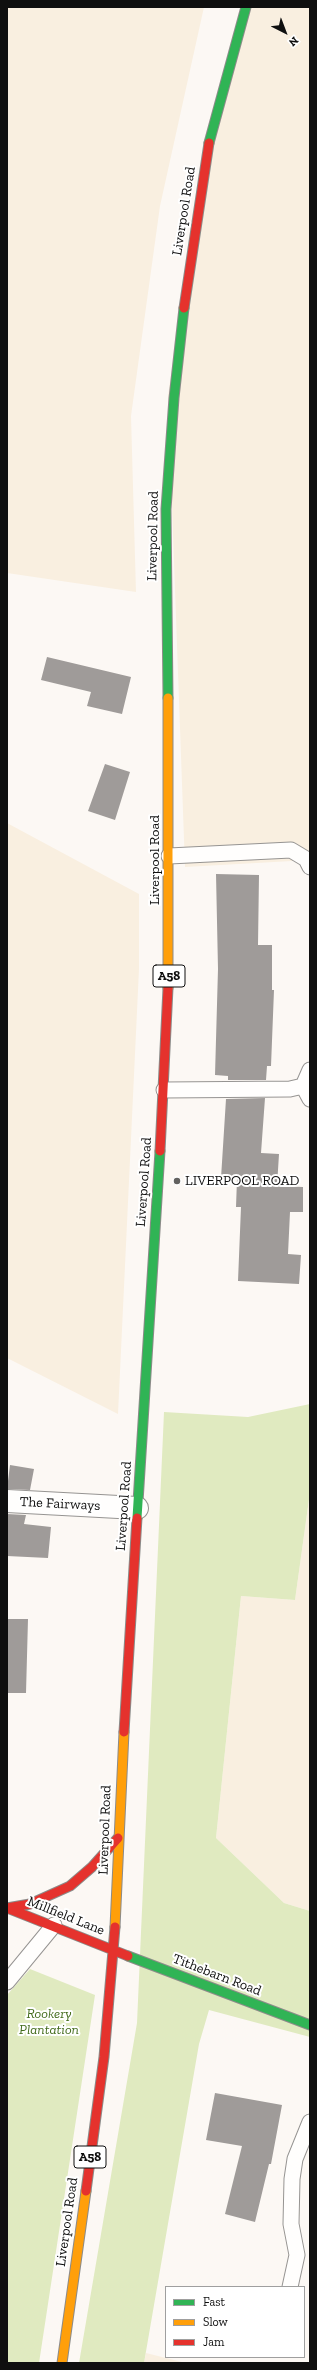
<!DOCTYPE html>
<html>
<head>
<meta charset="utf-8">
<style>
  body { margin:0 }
  #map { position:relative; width:317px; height:2370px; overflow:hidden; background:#fcf8f4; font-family:"Zilla Slab",serif }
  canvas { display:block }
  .frame { position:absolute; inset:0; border:8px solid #0f0f0f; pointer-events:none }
  .legend { position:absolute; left:165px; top:2286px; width:140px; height:72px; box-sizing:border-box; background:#fff; border:1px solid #9f9f9f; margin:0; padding:5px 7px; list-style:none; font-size:12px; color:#0f0f0f }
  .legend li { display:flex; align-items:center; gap:8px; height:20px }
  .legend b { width:20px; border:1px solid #9f9f9f }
  .north { position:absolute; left:265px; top:12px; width:40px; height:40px; -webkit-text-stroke:3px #fff; paint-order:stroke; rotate:138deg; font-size:11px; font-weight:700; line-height:16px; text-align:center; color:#0f0f0f }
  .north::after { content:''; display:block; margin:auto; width:14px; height:18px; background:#0f0f0f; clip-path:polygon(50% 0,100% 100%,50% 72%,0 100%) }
</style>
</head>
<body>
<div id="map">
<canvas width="317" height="2370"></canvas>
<div class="frame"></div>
<ul class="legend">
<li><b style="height:5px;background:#30b455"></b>Fast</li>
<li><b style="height:5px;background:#ff9f0a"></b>Slow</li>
<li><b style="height:5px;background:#e5322d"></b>Jam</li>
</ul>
<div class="north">N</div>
</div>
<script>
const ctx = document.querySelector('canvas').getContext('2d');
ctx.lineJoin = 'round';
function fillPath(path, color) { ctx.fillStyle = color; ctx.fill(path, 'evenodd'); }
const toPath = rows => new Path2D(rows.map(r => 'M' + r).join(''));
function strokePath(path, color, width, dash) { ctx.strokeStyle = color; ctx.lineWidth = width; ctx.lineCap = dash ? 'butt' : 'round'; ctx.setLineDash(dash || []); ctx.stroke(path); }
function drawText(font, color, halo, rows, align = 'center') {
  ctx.font = font + ' "Zilla Slab",serif'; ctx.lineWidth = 4; ctx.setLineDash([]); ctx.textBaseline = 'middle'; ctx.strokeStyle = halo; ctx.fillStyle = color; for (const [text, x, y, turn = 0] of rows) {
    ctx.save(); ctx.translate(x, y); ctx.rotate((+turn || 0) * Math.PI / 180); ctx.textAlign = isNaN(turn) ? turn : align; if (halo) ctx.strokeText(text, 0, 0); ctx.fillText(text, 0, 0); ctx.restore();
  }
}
fillPath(toPath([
  [7,7,204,7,160,206,131,416,136,592,7,573],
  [248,7,310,7,310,860,185,867,168,395,199,193],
  [7,823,139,894,139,969,118,1414,7,1358],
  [310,1492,310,1911,284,1903,216,1838,241,1596,295,1600],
  [146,2353,186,2363,144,2363]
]), '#f9efe0');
fillPath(toPath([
  [310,1404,310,1492,295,1600,241,1596,216,1838,284,1903,310,1911,310,2037,209,2010,199,2044,144,2363,79,2363,137,2023,164,1412,248,1417],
  [30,1969,95,1995,39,2363,7,2363,7,1995]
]), '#e0eac0');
fillPath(toPath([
  [47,657,131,677,122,714,87,706,91,692,41,680],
  [105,764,130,772,115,820,88,811],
  [216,874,259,875,258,945,272,945,272,990,274,990,271,1066,267,1066,266,1080,228,1080,228,1076,215,1075,218,969],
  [265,1098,261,1153,279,1154,277,1186,303,1187,303,1212,290,1212,288,1254,301,1255,299,1284,238,1281,241,1207,236,1207,237,1179,221,1178,226,1099],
  [10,1465,34,1469,30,1490,7,1489],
  [7,1514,26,1515,24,1524,51,1527,48,1558,7,1556],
  [7,1619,28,1619,26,1693,7,1693],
  [215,2093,282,2105,271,2164,269,2164,255,2222,225,2214,242,2146,206,2140]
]), '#9f9b99');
const lane = toPath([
  [169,856,291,850,306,859,310,867],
  [303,1086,310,1099],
  [164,1090,290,1089,303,1086,310,1070],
  [7,1982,54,1925],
  [290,2287,297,2255,291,2224,292,2179,295,2159,310,2122]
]);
const street = toPath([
  [7,1501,137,1508]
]);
const fast = toPath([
  [209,143,246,7],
  [168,698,166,509,174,398,184,308],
  [137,1518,160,1151],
  [128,1956,310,2025]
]);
const slow = toPath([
  [168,698,168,988],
  [115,1927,124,1732],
  [62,2363,86,2191]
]);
const jam = toPath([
  [184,308,209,143],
  [160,1151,168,988],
  [124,1732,137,1518],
  [7,1908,128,1956],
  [7,1908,30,1904,70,1886,92,1867,118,1838],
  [86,2191,104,2057,115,1927]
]);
strokePath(lane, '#969492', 17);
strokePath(street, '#969492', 24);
strokePath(fast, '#8c8b89', 11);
strokePath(slow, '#8c8b89', 11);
strokePath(jam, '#8c8b89', 11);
strokePath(lane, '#fffefd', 15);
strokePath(street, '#fffefd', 22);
strokePath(fast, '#30b455', 9);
strokePath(slow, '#ff9f0a', 9);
strokePath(jam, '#e5322d', 9);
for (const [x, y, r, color] of [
  [177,1181,4,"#62615f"]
]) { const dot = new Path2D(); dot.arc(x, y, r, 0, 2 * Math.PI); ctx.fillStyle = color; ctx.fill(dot); strokePath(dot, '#fff', 1.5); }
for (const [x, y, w] of [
  [169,976,32],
  [90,2157,32]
]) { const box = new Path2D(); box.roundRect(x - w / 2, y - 11, w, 22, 3); ctx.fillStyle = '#fff'; ctx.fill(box); strokePath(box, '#0f0f0f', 1); }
drawText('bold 13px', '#0f0f0f', null, [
  ["A58",169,976],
  ["A58",90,2157]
]);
drawText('14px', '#0f0f0f', '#fff', [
  ["Liverpool Road",184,211,-81],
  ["Liverpool Road",153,536,-89],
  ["Liverpool Road",155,860,-90],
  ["Liverpool Road",144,1182,-86],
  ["The Fairways",60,1504,3],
  ["Liverpool Road",124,1506,-86],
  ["Liverpool Road",105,1830,-88],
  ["Millfield Lane",66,1916,22],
  ["Tithebarn Road",217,1975,21],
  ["Liverpool Road",67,2222,-82]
]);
drawText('14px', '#0f0f0f', '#fff', [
  ["LIVERPOOL ROAD",185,1181]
], 'left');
drawText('italic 14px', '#426b1b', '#fff', [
  ["Rookery",49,2014],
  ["Plantation",49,2030]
]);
</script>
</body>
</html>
